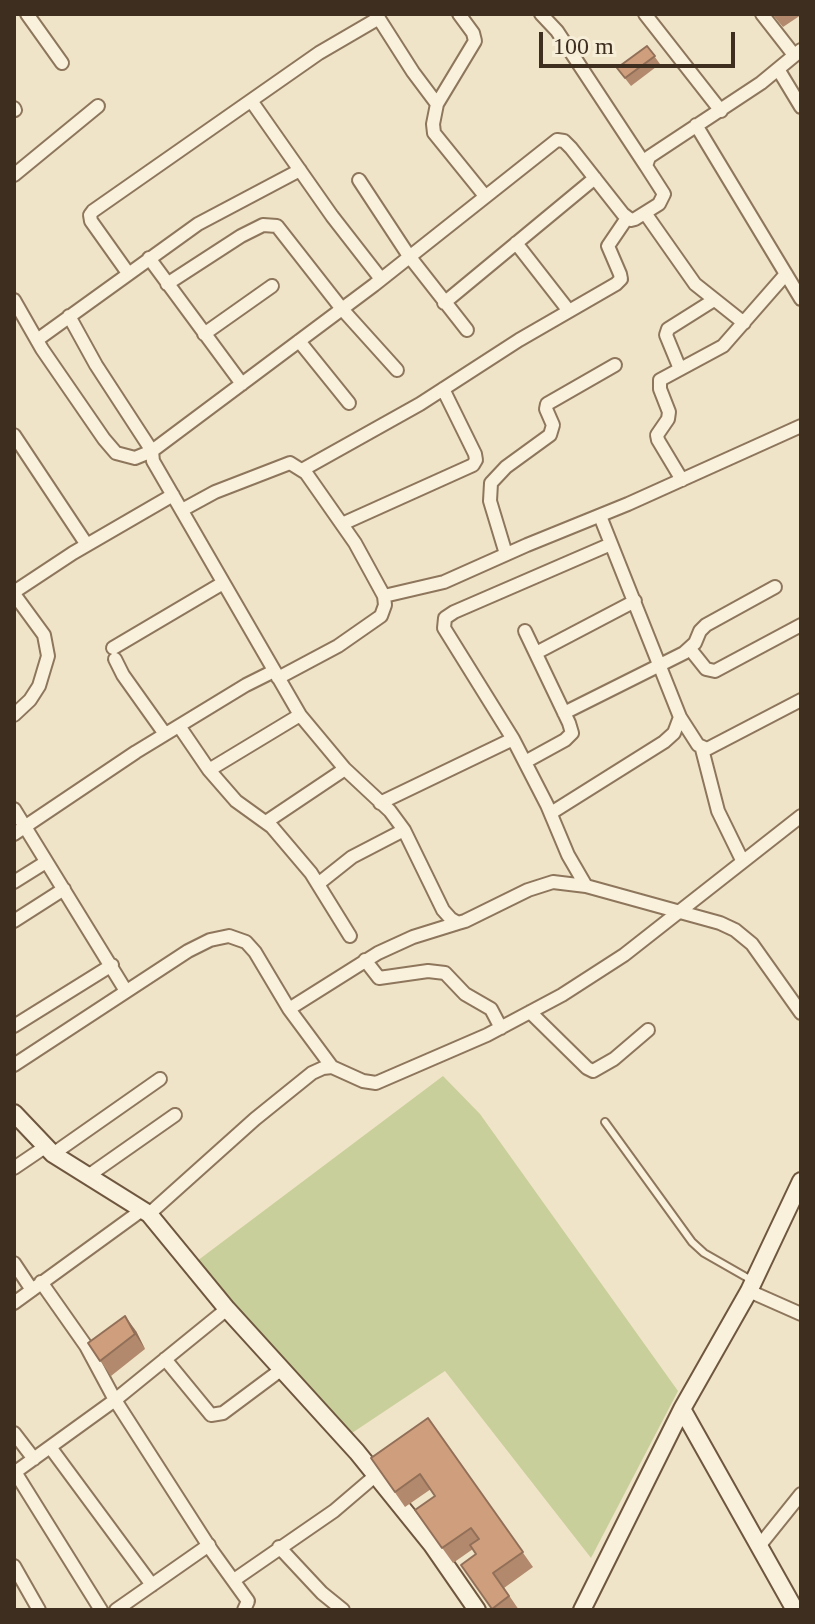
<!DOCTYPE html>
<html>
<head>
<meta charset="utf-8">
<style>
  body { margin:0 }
  #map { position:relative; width:815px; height:1624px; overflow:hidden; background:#f0e4c8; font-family:"Times New Roman",serif }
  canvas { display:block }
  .frame { position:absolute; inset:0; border:16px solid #3d2e20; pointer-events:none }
  .scale { position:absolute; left:539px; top:32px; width:196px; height:36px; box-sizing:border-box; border:4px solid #3d2e20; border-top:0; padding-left:10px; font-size:24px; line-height:28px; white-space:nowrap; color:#3d2e20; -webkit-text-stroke:6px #f7eed8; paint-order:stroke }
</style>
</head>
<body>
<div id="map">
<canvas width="815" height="1624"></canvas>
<div class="frame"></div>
<div class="scale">100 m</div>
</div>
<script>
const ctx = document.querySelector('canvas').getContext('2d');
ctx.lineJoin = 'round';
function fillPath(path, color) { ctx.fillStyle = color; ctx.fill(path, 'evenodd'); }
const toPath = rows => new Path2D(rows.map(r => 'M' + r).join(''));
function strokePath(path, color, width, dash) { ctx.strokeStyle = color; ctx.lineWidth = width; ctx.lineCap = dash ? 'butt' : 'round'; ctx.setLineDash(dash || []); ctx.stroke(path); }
fillPath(toPath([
  [443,1076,480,1114,678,1391,591,1558,445,1371,352,1433,193,1264]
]), '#c9cf9b');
const lane = toPath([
  [605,1122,692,1242,704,1253,753,1281]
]);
const street = toPath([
  [27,14,62,63],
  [376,14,413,72,437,104],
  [459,14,473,33,475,41,437,104,433,124,434,133,485,196],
  [541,14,557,31,646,166],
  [645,14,721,111],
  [762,14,794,55],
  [801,50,761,83,649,157,646,166,664,194,659,204,635,219,631,220,623,214,571,148,564,141,557,140,374,285,152,451,153,461,300,715,345,769,390,811,404,830,443,910,451,919,458,923,465,921,528,890,553,882,586,886,720,923,735,930,752,944,801,1013],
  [778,69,801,107],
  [252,102,332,216,381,279],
  [14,108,15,110],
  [696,125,801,299],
  [14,175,98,106],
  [359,180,409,256,467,330],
  [645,213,695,284,744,323],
  [516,243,569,311],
  [149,258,242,384],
  [128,273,91,221,90,215,93,211,319,53,379,18],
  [167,284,241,236,263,225,277,226,342,309,397,370],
  [14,300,42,349,104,439,116,453,135,458,152,451,96,365,69,316],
  [444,303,595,178],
  [204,334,272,286],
  [37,340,198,224,300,170],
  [299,341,349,403],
  [680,369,666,335,668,329,714,300],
  [14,435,87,545],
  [302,470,420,404,519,340,616,284,621,279,620,274,608,246,627,218],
  [682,480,658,440,657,435,668,419,669,412,660,389,660,380,723,346,786,274],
  [182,510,215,492,290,463,306,473,355,543,384,596,385,605,381,616,338,646,278,678],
  [342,524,473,465,476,460,475,454,443,389],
  [506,554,490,501,491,483,506,467,550,435,553,425,546,409,547,404,615,365],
  [14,592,73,553,173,495],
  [14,594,44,635,48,656,39,686,30,700,14,715],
  [384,596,444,582,527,545,628,504,801,426],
  [113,648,223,583],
  [690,649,706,669,715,671,801,625],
  [536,653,635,601],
  [115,659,123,675,165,734],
  [564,713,684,653,695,643,700,631,706,625,775,587],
  [680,717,698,745,707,749,801,700],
  [179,726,209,770,236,801,272,827,311,873,350,936],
  [702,749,718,811,742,860],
  [525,762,565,740,572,733,569,723,525,631],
  [209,770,300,715],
  [380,803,513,739],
  [14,809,126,991],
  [551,813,664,742,674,733,680,717,600,516],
  [266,822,345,769],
  [14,834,136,752,246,685,274,671],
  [14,882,46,862],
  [318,884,352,857,404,830],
  [586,886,568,855,547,805,513,739,444,628,445,618,454,612,611,544],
  [14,921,64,889],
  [365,960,379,978,428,971,445,973,465,994,491,1009,501,1028],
  [289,1009,378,953,413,937,458,923],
  [530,1012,587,1068,593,1071,614,1059,648,1030],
  [14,1026,112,965],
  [14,1065,188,951,210,940,229,936,246,942,255,952,289,1009,332,1067],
  [53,1154,160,1079],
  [14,1168,45,1147],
  [88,1176,175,1115],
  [149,1214,255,1119,312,1073,323,1068,332,1067,363,1081,376,1083,487,1035,562,995,624,955,801,816],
  [14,1263,32,1290],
  [41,1282,86,1346,115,1400,212,1551,248,1601,244,1610],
  [749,1291,801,1314],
  [14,1303,142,1210],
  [165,1359,211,1415,223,1413,282,1369],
  [14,1433,34,1459],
  [50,1447,152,1585],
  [15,1472,101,1610],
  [14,1473,115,1400,227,1309],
  [760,1545,801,1494],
  [279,1547,322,1593,343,1610],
  [14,1566,39,1610],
  [234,1580,334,1511,375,1476],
  [116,1610,209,1545]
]);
const secondary = toPath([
  [14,1113,53,1154,149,1214,227,1309,357,1452,432,1545,477,1610],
  [682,1409,795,1610],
  [582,1610,682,1409,749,1291,801,1181]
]);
strokePath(lane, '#8d765c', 10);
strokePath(street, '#8d765c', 16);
strokePath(secondary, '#6f573f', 20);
strokePath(lane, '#faf1dc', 6);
strokePath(street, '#faf1dc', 12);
strokePath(secondary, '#faf1dc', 16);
fillPath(toPath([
  [772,14,801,14,801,15,783,27],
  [647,46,660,64,631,86,617,68],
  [136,1331,145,1349,111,1376,88,1343],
  [428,1418,533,1567,504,1588,519,1610,493,1610,461,1565,476,1554,473,1549,453,1563,415,1510,435,1496,431,1489,405,1507,371,1458]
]), '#b2896c');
fillPath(toPath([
  [125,1316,136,1331,145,1349,135,1334]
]), '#916f58');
const building = toPath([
  [647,46,655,56,625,78,617,68,647,46],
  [125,1316,135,1334,100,1361,88,1343,125,1316],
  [428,1418,523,1552,493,1573,509,1596,492,1609,461,1565,476,1554,470,1545,479,1539,471,1528,442,1548,415,1510,435,1496,420,1474,395,1492,371,1458,428,1418]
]);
fillPath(building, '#cf9f7d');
strokePath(building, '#916f58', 2);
</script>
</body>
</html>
